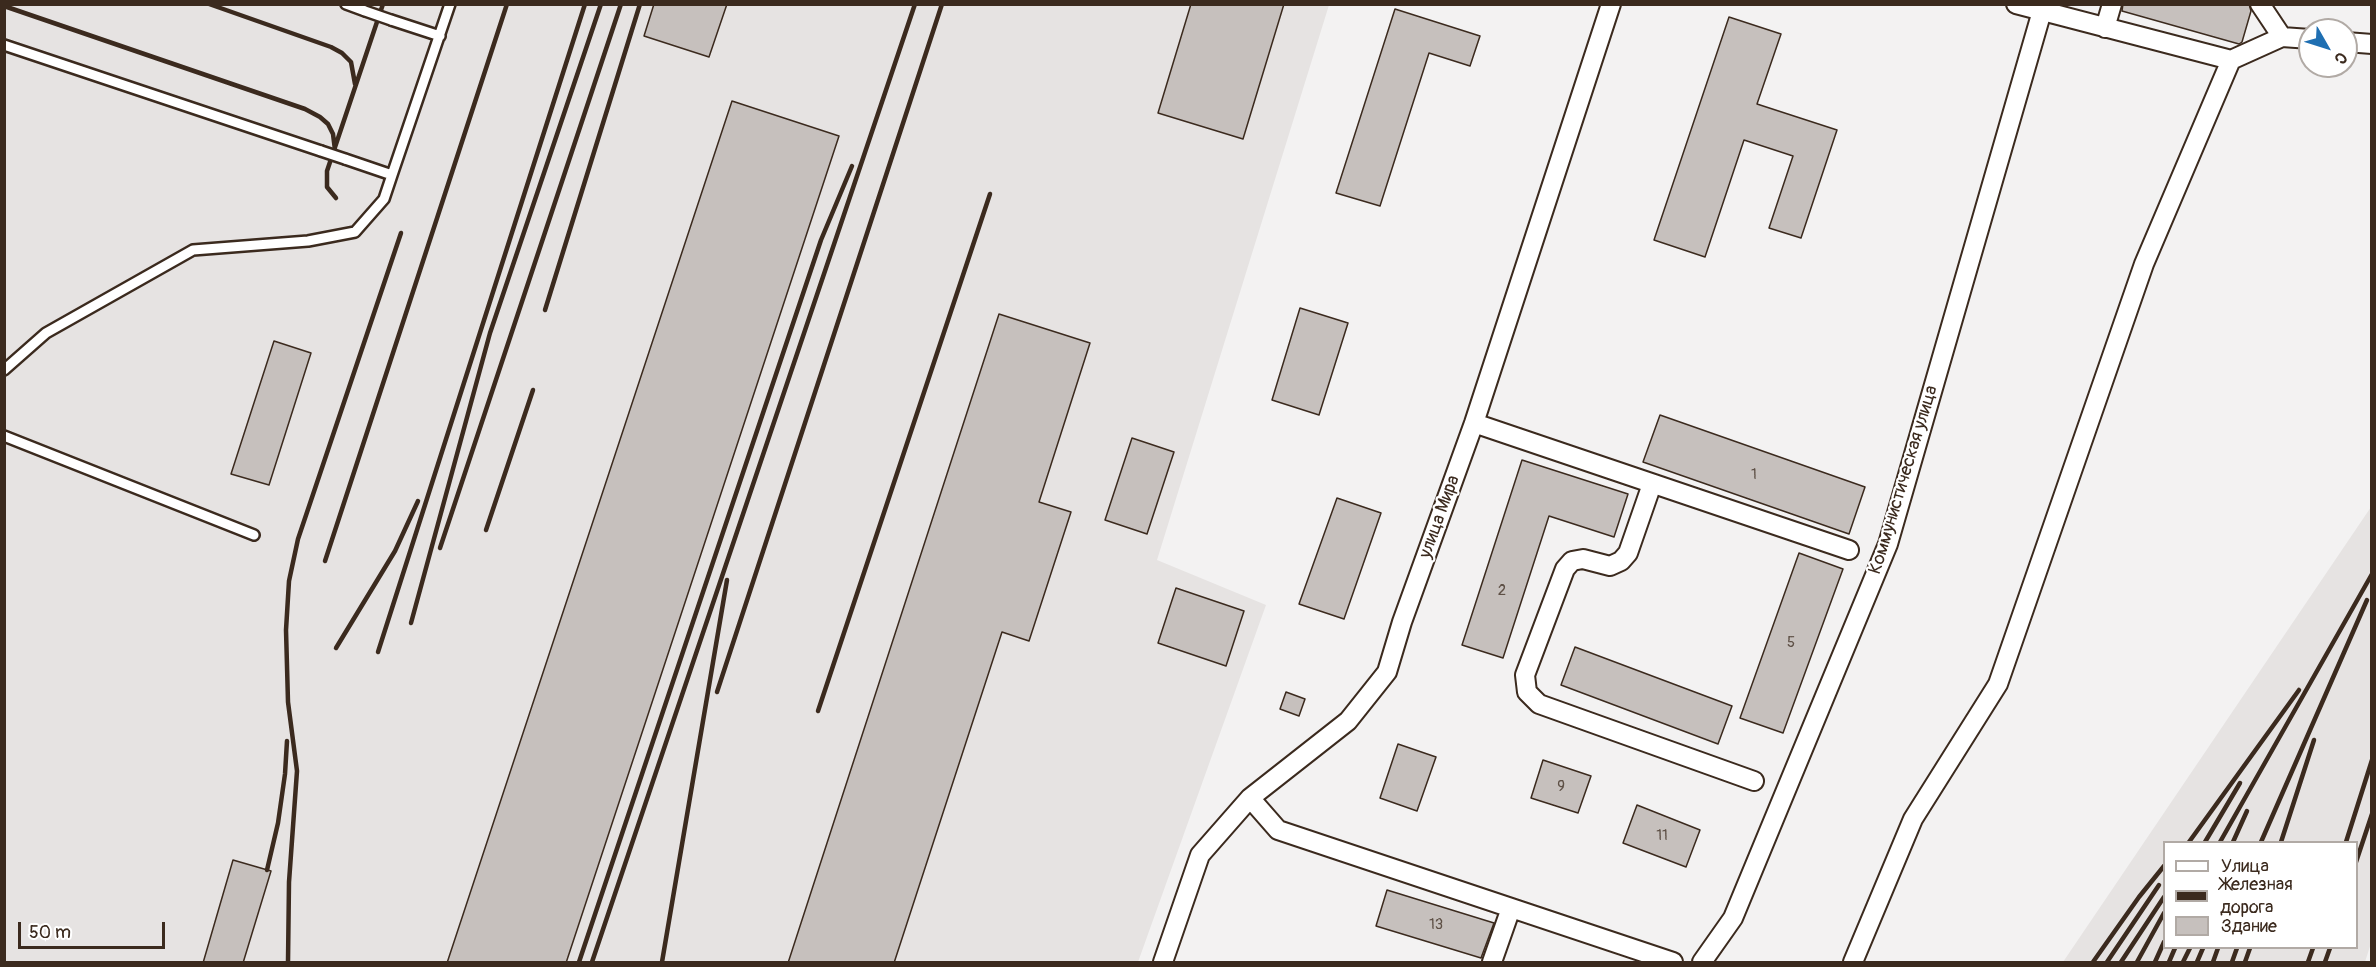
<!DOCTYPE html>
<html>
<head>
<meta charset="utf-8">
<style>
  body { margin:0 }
  #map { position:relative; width:2376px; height:967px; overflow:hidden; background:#f3f2f2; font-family:Pangolin,sans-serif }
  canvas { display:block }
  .frame { position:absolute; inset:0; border:6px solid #3b2a1e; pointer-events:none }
  .legend { position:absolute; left:2163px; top:841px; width:195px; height:108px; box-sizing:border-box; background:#fff; border:2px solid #b1aaa5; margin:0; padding:8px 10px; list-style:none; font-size:18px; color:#3b2a1e }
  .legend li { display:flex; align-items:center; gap:12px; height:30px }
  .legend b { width:30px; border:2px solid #b1aaa5 }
  .north { position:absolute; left:2298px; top:18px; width:60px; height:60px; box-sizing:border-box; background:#fff; border:2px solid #b1aaa5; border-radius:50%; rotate:129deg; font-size:16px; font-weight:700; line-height:24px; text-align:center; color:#3b2a1e }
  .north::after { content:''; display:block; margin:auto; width:21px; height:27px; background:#1f6fb2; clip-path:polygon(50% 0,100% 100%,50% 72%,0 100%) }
  .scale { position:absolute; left:18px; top:922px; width:147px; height:27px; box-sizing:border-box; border:3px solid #3b2a1e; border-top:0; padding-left:8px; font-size:18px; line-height:21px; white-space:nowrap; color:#3b2a1e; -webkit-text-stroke:4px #fff; paint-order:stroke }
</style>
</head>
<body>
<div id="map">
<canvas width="2376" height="967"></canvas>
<div class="frame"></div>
<ul class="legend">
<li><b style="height:8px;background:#fff"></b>Улица</li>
<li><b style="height:8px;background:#3b2a1e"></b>Железная дорога</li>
<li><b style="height:16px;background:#c6c0bd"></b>Здание</li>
</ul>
<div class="north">С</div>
<div class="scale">50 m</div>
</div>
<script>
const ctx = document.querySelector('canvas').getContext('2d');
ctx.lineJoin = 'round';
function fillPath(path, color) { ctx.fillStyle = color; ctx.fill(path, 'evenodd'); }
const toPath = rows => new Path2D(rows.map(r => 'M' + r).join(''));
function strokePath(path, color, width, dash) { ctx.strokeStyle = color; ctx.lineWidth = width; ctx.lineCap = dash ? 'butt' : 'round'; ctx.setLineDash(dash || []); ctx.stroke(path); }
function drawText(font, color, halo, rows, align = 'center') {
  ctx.font = font + ' Pangolin,sans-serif'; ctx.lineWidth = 4.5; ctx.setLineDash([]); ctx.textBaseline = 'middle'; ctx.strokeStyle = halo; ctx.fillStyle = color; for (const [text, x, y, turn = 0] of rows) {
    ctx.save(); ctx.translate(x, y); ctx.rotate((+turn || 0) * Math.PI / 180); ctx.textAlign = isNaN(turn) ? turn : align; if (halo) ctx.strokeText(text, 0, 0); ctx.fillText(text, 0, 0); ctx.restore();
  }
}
fillPath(toPath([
  [5,5,1329,5,1157,560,1266,605,1138,962,5,962],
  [2371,507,2372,940,2365,962,2063,962],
  [2164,842,2356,842,2356,948,2164,948]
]), '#e6e3e2');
const building = toPath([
  [654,4,727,4,709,57,644,36,654,4],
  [1191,4,1284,4,1243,139,1158,113,1191,4],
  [2123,4,2249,4,2251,11,2242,42,2239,44,2122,11,2123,4],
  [1395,9,1480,36,1470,66,1429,53,1380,206,1336,193,1395,9],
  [1729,17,1781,34,1757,104,1837,130,1801,238,1769,228,1793,156,1744,140,1705,257,1654,240,1729,17],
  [732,101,839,136,566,963,447,963,732,101],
  [1300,308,1348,323,1319,415,1272,400,1300,308],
  [999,314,1090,343,1039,502,1071,512,1029,641,1002,632,894,963,788,963,999,314],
  [274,341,311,353,269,485,231,474,274,341],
  [1660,415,1865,487,1849,534,1643,462,1660,415],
  [1132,438,1174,452,1147,534,1105,520,1132,438],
  [1522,460,1628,494,1614,537,1549,516,1503,658,1462,645,1522,460],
  [1337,498,1381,513,1344,619,1299,604,1337,498],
  [1799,553,1843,569,1783,733,1740,718,1799,553],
  [1176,588,1244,611,1226,666,1158,643,1176,588],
  [1575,647,1732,706,1718,744,1561,685,1575,647],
  [1286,692,1305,699,1299,716,1280,709,1286,692],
  [1398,744,1436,757,1417,811,1380,798,1398,744],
  [1543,760,1591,776,1578,813,1531,798,1543,760],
  [1637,805,1700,830,1686,867,1623,843,1637,805],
  [233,860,271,871,243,963,203,963,233,860],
  [1387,890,1494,923,1481,958,1376,926,1387,890]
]);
fillPath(building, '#c6c0bd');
strokePath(building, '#3b2a1e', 1.5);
const lane = toPath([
  [346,4,365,11],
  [391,20,440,36],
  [4,45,321,151],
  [345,159,392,175,450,4],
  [4,370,46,333,193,250,308,241,355,232,384,199,392,175],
  [4,436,254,535]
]);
const street = toPath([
  [2016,4,2231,60,2282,37,2310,39],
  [2260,4,2282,37],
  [2105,28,2112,4],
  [2346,42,2372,44],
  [1474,423,1849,550],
  [1652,484,1628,553,1621,561,1610,566,1583,559,1572,561,1565,569,1525,675,1527,692,1539,704,1754,781],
  [1250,798,1278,830,1673,962],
  [1163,962,1200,855,1250,798,1348,721,1387,672,1402,622,1474,423,1611,4],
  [1492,962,1511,908],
  [1702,962,1733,918,1888,544,2042,11],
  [1853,962,1913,819,1998,684,2144,264,2231,60]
]);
strokePath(lane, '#3b2a1e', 14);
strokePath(street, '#3b2a1e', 22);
strokePath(lane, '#fff', 9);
strokePath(street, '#fff', 18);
strokePath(toPath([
  [209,4,331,47,342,53,351,62,355,84],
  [4,6,305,109,320,117,328,124,333,134,335,150],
  [336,198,327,187,327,171,383,4],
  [545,310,640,4],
  [486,530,533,390],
  [440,548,621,4],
  [325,561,507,4],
  [411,623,490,333,601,4],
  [336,648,395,551,418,501],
  [378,652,585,4],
  [717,692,942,4],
  [818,711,990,194],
  [2189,842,2299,690],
  [2205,842,2240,783],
  [2220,842,2372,574],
  [2233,842,2247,811],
  [2261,842,2367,600],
  [2281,842,2314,740],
  [2346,842,2372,760],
  [2356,862,2372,814],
  [267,870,278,823,285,774,287,741],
  [288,962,289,882,297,771,288,702,286,630,289,581,298,539,401,233],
  [579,962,821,240,852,166],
  [592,962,915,4],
  [662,962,727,580],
  [2093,962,2139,897,2164,866],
  [2107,962,2159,885],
  [2121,962,2164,897],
  [2137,962,2164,913],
  [2155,962,2164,942],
  [2169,962,2175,948],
  [2183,962,2190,948],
  [2197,962,2203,948],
  [2213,962,2218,948],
  [2232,962,2237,948],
  [2245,962,2250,948],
  [2308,962,2313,948],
  [2325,962,2330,948]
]), '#3b2a1e', 4.5);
const laneBridge = toPath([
  [365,11,391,20],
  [321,151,345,159]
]);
strokePath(laneBridge, '#3b2a1e', 14, []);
strokePath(laneBridge, '#fff', 9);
drawText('15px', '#5e5046', null, [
  ["1",1754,475],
  ["2",1502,591],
  ["5",1791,643],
  ["9",1561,787],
  ["11",1662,836],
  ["13",1436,925]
]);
drawText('18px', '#3b2a1e', '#fff', [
  ["Коммунистическая улица",1904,480,-73],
  ["улица Мира",1440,517,-70]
]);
</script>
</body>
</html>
